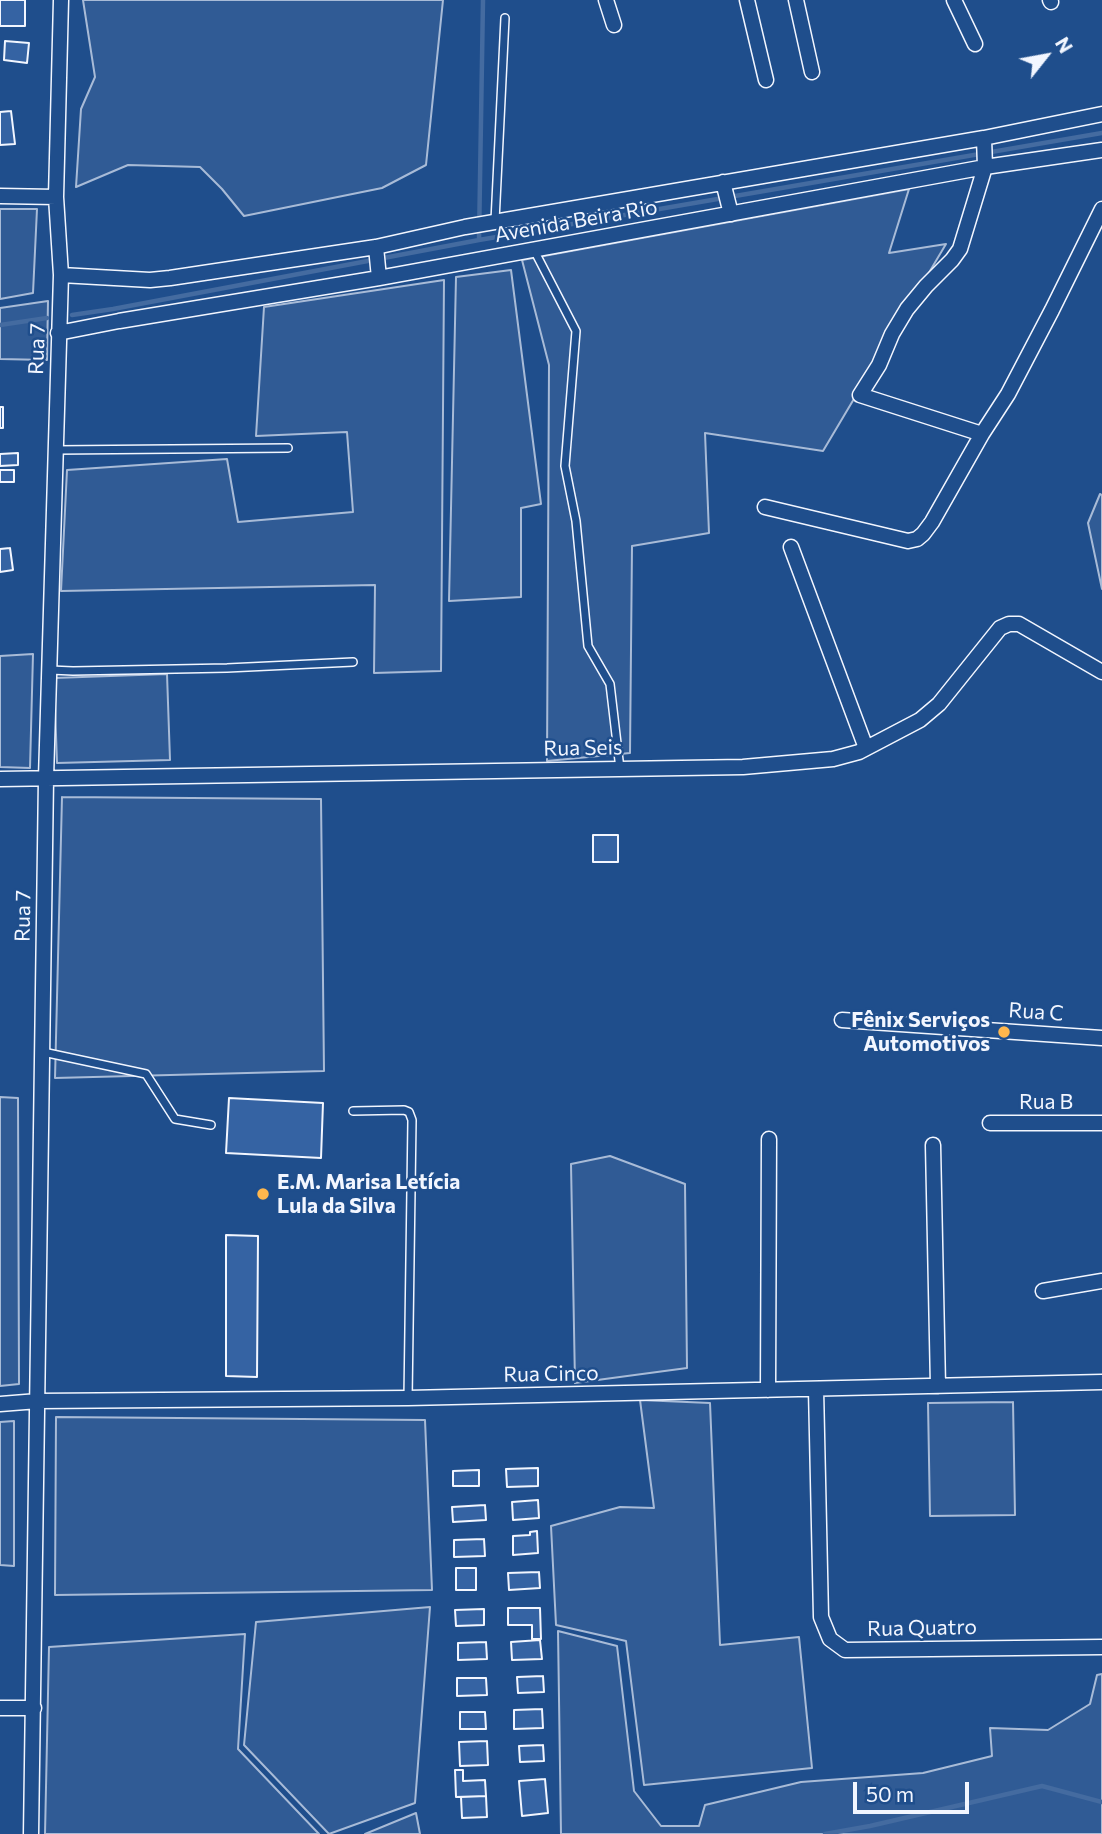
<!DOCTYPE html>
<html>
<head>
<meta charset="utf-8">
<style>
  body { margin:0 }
  #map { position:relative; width:1102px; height:1834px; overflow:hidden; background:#1f4e8c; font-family:Commissioner,sans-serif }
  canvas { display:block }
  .north { position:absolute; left:1011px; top:21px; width:70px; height:70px; -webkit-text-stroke:5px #1f4e8c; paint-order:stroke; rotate:59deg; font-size:19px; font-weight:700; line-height:28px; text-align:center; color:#f2f6ff }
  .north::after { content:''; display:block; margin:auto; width:24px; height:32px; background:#f2f6ff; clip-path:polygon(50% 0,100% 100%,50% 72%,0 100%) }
  .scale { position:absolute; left:853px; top:1782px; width:116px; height:32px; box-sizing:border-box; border:4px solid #f2f6ff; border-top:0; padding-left:9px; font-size:21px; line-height:24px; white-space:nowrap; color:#f2f6ff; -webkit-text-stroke:5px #1f4e8c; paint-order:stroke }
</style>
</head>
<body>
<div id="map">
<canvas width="1102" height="1834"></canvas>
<div class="north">N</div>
<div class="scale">50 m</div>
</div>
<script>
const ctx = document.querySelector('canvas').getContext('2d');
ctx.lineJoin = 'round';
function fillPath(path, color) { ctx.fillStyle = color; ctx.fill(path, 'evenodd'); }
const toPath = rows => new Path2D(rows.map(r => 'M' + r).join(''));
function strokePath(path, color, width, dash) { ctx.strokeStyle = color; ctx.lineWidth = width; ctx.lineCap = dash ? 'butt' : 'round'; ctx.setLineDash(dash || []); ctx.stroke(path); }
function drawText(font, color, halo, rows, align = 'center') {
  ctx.font = font + ' Commissioner,sans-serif'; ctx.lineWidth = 5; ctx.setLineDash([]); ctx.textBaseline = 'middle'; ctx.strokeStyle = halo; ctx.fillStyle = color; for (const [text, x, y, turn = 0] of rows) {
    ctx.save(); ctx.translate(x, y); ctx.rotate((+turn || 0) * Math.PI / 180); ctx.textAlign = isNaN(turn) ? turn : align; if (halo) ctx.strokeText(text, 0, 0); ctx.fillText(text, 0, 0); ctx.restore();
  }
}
const built = toPath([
  [83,0,443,0,426,165,382,188,244,216,222,189,200,167,128,165,76,187,81,109,95,77,83,0],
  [909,189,889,253,946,244,823,451,705,433,709,533,632,546,630,753,547,761,549,365,522,260,909,189],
  [0,209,37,209,33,293,0,299,0,209],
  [511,270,541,504,521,508,521,597,449,601,456,277,511,270],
  [444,280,441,671,374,673,375,585,61,591,67,470,227,459,238,522,353,512,347,432,256,436,264,307,444,280],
  [48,301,47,360,0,359,0,308,48,301],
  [1100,494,1102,495,1102,589,1088,523,1100,494],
  [33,654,30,768,0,767,0,656,33,654],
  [167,674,170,760,57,763,54,678,167,674],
  [62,797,321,799,324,1071,55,1078,62,797],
  [0,1097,18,1098,19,1384,0,1386,0,1097],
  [610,1156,685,1184,687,1368,575,1383,571,1164,610,1156],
  [640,1400,710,1403,720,1645,799,1637,812,1768,644,1785,626,1641,556,1625,551,1526,620,1507,654,1508,640,1400],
  [1013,1402,1015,1515,930,1516,928,1403,1013,1402],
  [56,1417,425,1420,432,1590,55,1595,56,1417],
  [14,1421,14,1566,0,1565,0,1422,14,1421],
  [430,1607,415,1803,329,1834,244,1745,256,1622,430,1607],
  [558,1631,617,1646,634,1791,661,1826,699,1826,705,1805,801,1782,923,1773,992,1756,990,1728,1048,1730,1090,1704,1097,1675,1102,1674,1102,1834,561,1834,558,1631],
  [245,1634,238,1749,319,1834,45,1834,49,1647,245,1634],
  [416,1813,420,1834,365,1834,416,1813]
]);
fillPath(built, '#305b95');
strokePath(built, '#a8bbd7', 2);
strokePath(toPath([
  [479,240,1102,133],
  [72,315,113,309,479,240,483,0],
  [0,325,47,318],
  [825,1834,870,1826,1042,1786,1102,1802]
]), '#446ba0', 4.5);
const building = toPath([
  [0,0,25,0,25,26,0,26,0,0],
  [5,41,29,43,27,63,4,60,5,41],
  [11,111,15,144,0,145,0,112,11,111],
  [0,407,3,407,3,428,0,428,0,407],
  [18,453,18,465,0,466,0,454,18,453],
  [0,470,14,470,14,482,0,482,0,470],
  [10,548,13,570,0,572,0,549,10,548],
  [593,835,618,835,618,862,593,862,593,835],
  [229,1098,323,1103,321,1158,226,1153,229,1098],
  [226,1235,258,1236,257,1377,226,1376,226,1235],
  [538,1468,538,1486,507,1487,506,1469,538,1468],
  [479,1470,479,1486,453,1486,453,1471,479,1470],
  [538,1500,539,1518,513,1520,512,1502,538,1500],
  [485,1505,486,1520,453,1522,452,1507,485,1505],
  [537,1531,538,1553,513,1555,513,1536,530,1535,530,1532,537,1531],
  [484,1539,485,1556,454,1557,454,1540,484,1539],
  [456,1568,476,1568,476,1590,456,1590,456,1568],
  [539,1572,540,1588,509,1590,508,1573,539,1572],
  [508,1608,540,1608,541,1639,532,1639,532,1625,508,1625,508,1608],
  [484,1609,484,1625,456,1626,455,1610,484,1609],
  [540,1640,542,1659,512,1660,511,1642,540,1640],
  [486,1642,487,1659,458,1660,458,1643,486,1642],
  [543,1676,544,1692,518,1693,517,1677,543,1676],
  [457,1678,486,1678,487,1695,457,1696,457,1678],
  [542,1709,543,1728,514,1729,514,1710,542,1709],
  [460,1712,485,1712,486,1729,460,1729,460,1712],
  [487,1741,488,1765,460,1766,459,1742,487,1741],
  [543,1745,544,1761,520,1762,519,1746,543,1745],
  [455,1770,463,1770,463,1781,485,1780,486,1796,456,1797,455,1770],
  [545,1779,548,1813,522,1816,519,1781,545,1779],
  [486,1796,487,1817,462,1818,461,1797,486,1796]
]);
fillPath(building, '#3563a3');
strokePath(building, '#f2f6ff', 2);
const lane = toPath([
  [495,221,505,18],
  [534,250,576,331,565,466,576,521,588,646,610,684,620,769],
  [56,450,288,448],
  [50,670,73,671,227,668,353,662],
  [43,1052,146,1074,175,1119,211,1125],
  [353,1111,404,1110,409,1112,412,1120,408,1398]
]);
const street = toPath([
  [606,0,614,25],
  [747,0,766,80],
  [796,0,812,72],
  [954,0,975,44],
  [1050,0,1051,2],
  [723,182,731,214],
  [0,196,56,197],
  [376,247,379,278],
  [61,275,150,280,170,278,376,247,465,227,984,138,1102,114],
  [58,333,119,321,379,278,985,167,1102,150],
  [982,434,860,395,879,365,892,334,907,309,926,286,952,260,960,249,985,167,984,138],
  [765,507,908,541,917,539,923,534,932,522,982,434,1008,394,1052,310,1102,209],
  [791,547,866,748],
  [0,779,743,767,833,759,859,752,920,720,939,704,1000,628,1009,624,1019,624,1102,672],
  [842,1020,1102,1038],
  [990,1123,1102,1123],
  [933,1145,938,1386],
  [1043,1291,1102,1281],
  [816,1389,821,1617,830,1639,845,1650,1102,1647],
  [768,1390,769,1139],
  [0,1404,38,1401,408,1398,1102,1382],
  [0,1708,34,1708],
  [31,1834,46,778,61,275,56,197,61,0]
]);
strokePath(lane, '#f2f6ff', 10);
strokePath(street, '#f2f6ff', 17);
strokePath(lane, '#1f4e8c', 7);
strokePath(street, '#1f4e8c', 14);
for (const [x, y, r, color] of [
  [1004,1032,7,"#ffb74d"],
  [263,1194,7,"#ffb74d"]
]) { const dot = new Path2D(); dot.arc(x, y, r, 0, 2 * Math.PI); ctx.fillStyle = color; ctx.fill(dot); strokePath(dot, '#1f4e8c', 2.5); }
drawText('21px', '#f2f6ff', '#1f4e8c', [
  ["Avenida Beira Rio",576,221,-10],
  ["Rua 7",37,349,-88],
  ["Rua Seis",583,748,-1],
  ["Rua 7",23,916,-89],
  ["Rua C",1036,1012,4],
  ["Rua B",1046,1102],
  ["Rua Cinco",551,1374,-1],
  ["Rua Quatro",922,1628,-1]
]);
drawText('bold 21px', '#f2f6ff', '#1f4e8c', [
  ["Fênix Serviços",990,1020],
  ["Automotivos",990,1044],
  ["E.M. Marisa Letícia",277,1182,"left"],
  ["Lula da Silva",277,1206,"left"]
], 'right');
</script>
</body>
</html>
